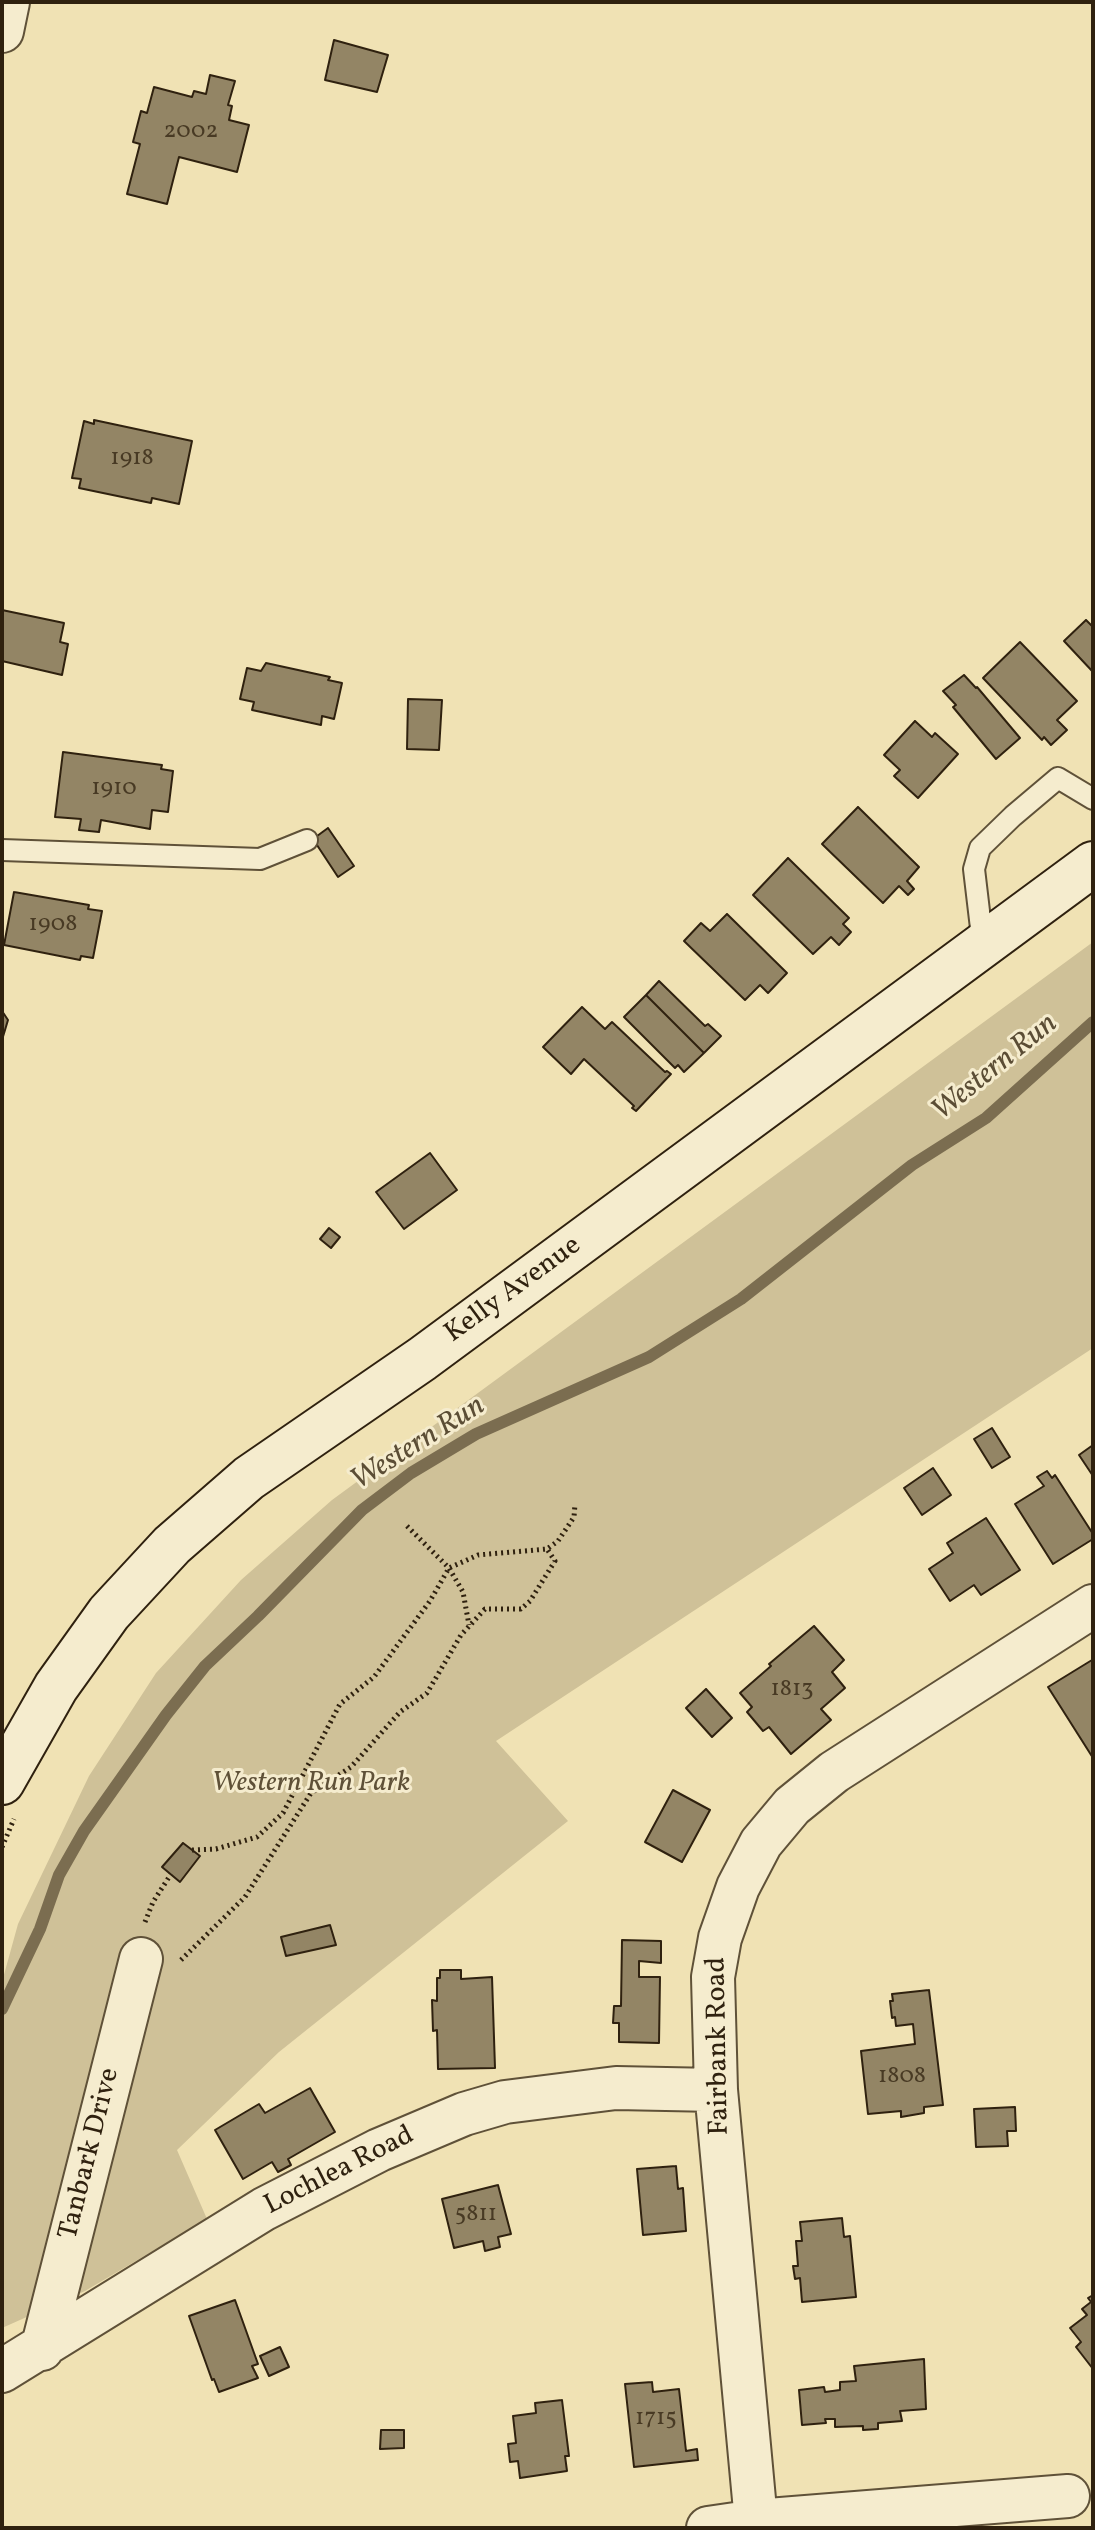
<!DOCTYPE html>
<html>
<head>
<meta charset="utf-8">
<style>
  body { margin:0 }
  #map { position:relative; width:1095px; height:2530px; overflow:hidden; background:#f0e2b4; font-family:Vollkorn,serif }
  canvas { display:block }
  .frame { position:absolute; inset:0; border:4px solid #2f210f; pointer-events:none }
</style>
</head>
<body>
<div id="map">
<canvas width="1095" height="2530"></canvas>
<div class="frame"></div>
</div>
<script>
const ctx = document.querySelector('canvas').getContext('2d');
ctx.lineJoin = 'round';
function fillPath(path, color) { ctx.fillStyle = color; ctx.fill(path, 'evenodd'); }
const toPath = rows => new Path2D(rows.map(r => 'M' + r).join(''));
function strokePath(path, color, width, dash) { ctx.strokeStyle = color; ctx.lineWidth = width; ctx.lineCap = dash ? 'butt' : 'round'; ctx.setLineDash(dash || []); ctx.stroke(path); }
function drawText(font, color, halo, rows, align = 'center') {
  ctx.font = font + ' Vollkorn,serif'; ctx.lineWidth = 6; ctx.setLineDash([]); ctx.textBaseline = 'middle'; ctx.strokeStyle = halo; ctx.fillStyle = color; for (const [text, x, y, turn = 0] of rows) {
    ctx.save(); ctx.translate(x, y); ctx.rotate((+turn || 0) * Math.PI / 180); ctx.textAlign = isNaN(turn) ? turn : align; if (halo) ctx.strokeText(text, 0, 0); ctx.fillText(text, 0, 0); ctx.restore();
  }
}
fillPath(toPath([
  [1093,942,1093,1348,496,1741,568,1821,279,2052,177,2150,207,2219,85,2291,2,2328,2,1982,18,1924,89,1776,156,1673,241,1580,332,1500]
]), '#cfc198');
strokePath(toPath([
  [2,2009,40,1929,59,1875,84,1831,166,1715,205,1666,258,1616,362,1510,411,1473,476,1434,649,1357,741,1299,912,1165,986,1118,1093,1022]
]), '#7b6d50', 12);
const building = toPath([
  [334,40,388,55,377,92,325,80,334,40],
  [210,75,235,81,228,105,232,106,229,120,249,125,237,172,179,157,167,204,127,194,140,144,133,142,141,111,147,113,154,87,192,97,194,91,206,94,210,75],
  [94,420,192,441,179,504,152,498,151,503,79,488,81,479,72,478,84,421,94,424,94,420],
  [2,610,64,623,60,642,68,644,62,675,2,661,2,610],
  [1086,620,1093,627,1093,672,1064,641,1086,620],
  [1020,642,1077,701,1057,720,1067,730,1051,745,1044,737,1042,740,983,678,1020,642],
  [266,663,330,677,328,680,342,683,334,719,322,716,321,725,252,710,254,702,240,699,247,668,261,671,266,663],
  [964,675,976,688,977,687,1020,738,996,759,953,707,956,705,943,691,964,675],
  [408,699,442,700,439,750,407,749,408,699],
  [915,721,932,737,935,733,958,754,918,798,894,776,900,770,884,755,915,721],
  [63,752,162,765,161,769,173,771,168,812,152,810,150,829,101,820,99,832,79,830,81,819,55,817,63,752],
  [858,807,919,867,907,881,914,889,908,895,899,886,883,903,822,844,858,807],
  [328,828,354,866,338,877,313,839,328,828],
  [788,858,849,918,843,924,851,932,839,945,831,937,813,954,753,895,788,858],
  [14,892,89,905,88,909,102,911,93,958,81,956,80,960,4,945,14,892],
  [727,914,787,973,768,993,760,985,745,1000,684,941,701,923,710,931,727,914],
  [659,981,705,1026,708,1024,721,1036,704,1053,646,995,659,981],
  [646,995,704,1053,684,1072,678,1065,675,1068,624,1017,646,995],
  [582,1007,605,1029,612,1022,665,1072,667,1071,671,1074,636,1111,632,1108,634,1106,584,1059,571,1074,543,1047,582,1007],
  [2,1011,8,1020,2,1040,2,1011],
  [430,1153,457,1190,404,1229,376,1192,430,1153],
  [329,1228,340,1237,331,1248,320,1239,329,1228],
  [992,1428,1010,1457,992,1468,974,1439,992,1428],
  [1093,1445,1093,1476,1079,1455,1093,1445],
  [933,1468,951,1495,922,1515,904,1488,933,1468],
  [1047,1471,1052,1478,1055,1475,1093,1534,1093,1539,1053,1564,1015,1504,1044,1486,1037,1477,1047,1471],
  [986,1518,1020,1570,981,1595,974,1585,950,1601,929,1569,953,1553,947,1543,986,1518],
  [814,1626,844,1660,832,1672,845,1688,821,1709,831,1720,791,1754,769,1727,763,1731,747,1712,752,1707,740,1693,771,1666,769,1664,814,1626],
  [1092,1660,1093,1662,1093,1758,1048,1687,1092,1660],
  [706,1689,732,1718,712,1737,686,1708,706,1689],
  [673,1790,710,1810,682,1862,645,1842,673,1790],
  [183,1843,200,1856,180,1882,162,1867,183,1843],
  [330,1925,336,1945,286,1956,281,1937,330,1925],
  [622,1940,661,1941,661,1963,639,1961,639,1977,660,1977,659,2043,619,2042,619,2023,613,2023,614,2006,621,2006,622,1940],
  [440,1970,461,1970,461,1979,492,1977,495,2068,438,2069,437,2030,433,2031,432,2000,437,2001,437,1978,440,1978,440,1970],
  [929,1990,943,2105,924,2107,924,2113,901,2117,901,2111,868,2114,861,2051,915,2044,913,2024,896,2026,895,2017,892,2018,890,2001,893,2001,892,1994,929,1990],
  [310,2088,335,2132,288,2159,291,2165,278,2172,272,2162,243,2179,215,2130,259,2104,265,2113,310,2088],
  [1015,2107,1016,2131,1007,2131,1008,2146,976,2147,974,2109,1015,2107],
  [676,2166,678,2189,683,2188,686,2231,643,2235,637,2169,676,2166],
  [498,2185,511,2234,498,2237,500,2247,485,2251,483,2241,454,2248,442,2199,498,2185],
  [842,2218,844,2237,850,2236,856,2297,802,2302,800,2278,795,2279,793,2266,798,2266,796,2241,802,2241,800,2222,842,2218],
  [1093,2295,1093,2369,1076,2347,1081,2342,1070,2328,1087,2315,1082,2309,1091,2302,1088,2298,1093,2295],
  [235,2300,258,2364,252,2366,258,2378,219,2392,214,2379,212,2380,189,2316,235,2300],
  [280,2347,289,2367,269,2376,260,2356,280,2347],
  [924,2359,926,2409,900,2411,902,2421,878,2423,878,2429,863,2430,863,2426,835,2427,835,2419,825,2419,826,2423,802,2425,799,2390,824,2387,825,2392,840,2390,840,2382,856,2381,854,2366,924,2359],
  [652,2382,653,2392,679,2389,686,2451,697,2449,698,2460,634,2467,625,2384,652,2382],
  [562,2400,569,2456,565,2456,567,2471,520,2478,518,2461,510,2462,508,2444,516,2443,513,2416,536,2413,535,2403,562,2400],
  [381,2430,404,2430,404,2448,380,2449,381,2430]
]);
fillPath(building, '#938565');
strokePath(building, '#2f210f', 2);
const service = toPath([
  [2,850,260,859,307,840],
  [983,945,974,869,980,848,1013,816,1058,778,1093,799]
]);
const minor = toPath([
  [2,31,8,2],
  [42,2349,141,1959],
  [2,2371,264,2209,379,2150,464,2114,505,2102,616,2088,716,2090],
  [756,2521,716,2090,713,1977,720,1938,738,1887,761,1843,792,1806,834,1772,1093,1606],
  [708,2528,756,2521,1068,2496]
]);
const secondary = toPath([
  [2,1782,56,1687,109,1613,172,1545,249,1478,422,1359,1093,864]
]);
strokePath(service, '#5f5138', 24);
strokePath(minor, '#5f5138', 46);
strokePath(secondary, '#2f210f', 48);
strokePath(toPath([
  [407,1526,449,1568,463,1592,469,1625],
  [2,1847,14,1819],
  [192,1850,216,1849,257,1837,283,1813,340,1704,374,1677,430,1601,449,1568,478,1555,547,1549,558,1541,574,1517,575,1504],
  [145,1922,153,1902,171,1874],
  [181,1960,245,1897,311,1793,351,1767,400,1712,427,1693,461,1635,485,1609,521,1609,530,1601,555,1561,547,1549]
]), '#2f210f', 5, [2, 4]);
strokePath(service, '#f5ecce', 20);
strokePath(minor, '#f5ecce', 42);
strokePath(secondary, '#f5ecce', 44);
drawText('24px', '#483a24', null, [
  ["2002",191,133],
  ["1918",132,460],
  ["1910",114,790],
  ["1908",53,926],
  ["1813",792,1691],
  ["1808",902,2078],
  ["5811",476,2216],
  ["1715",656,2420]
]);
drawText('28px', '#2f210f', '#f5ecce', [
  ["Kelly Avenue",514,1291,-36],
  ["Fairbank Road",720,2046,-91],
  ["Tanbark Drive",91,2154,-76],
  ["Lochlea Road",340,2172,-27]
]);
drawText('italic 28px', '#5f5138', '#f5ecce', [
  ["Western Run Park",311,1785]
]);
drawText('italic 30px', '#5b4d35', '#f5ecce', [
  ["Western Run",996,1069,-39],
  ["Western Run",419,1445,-32]
]);
</script>
</body>
</html>
